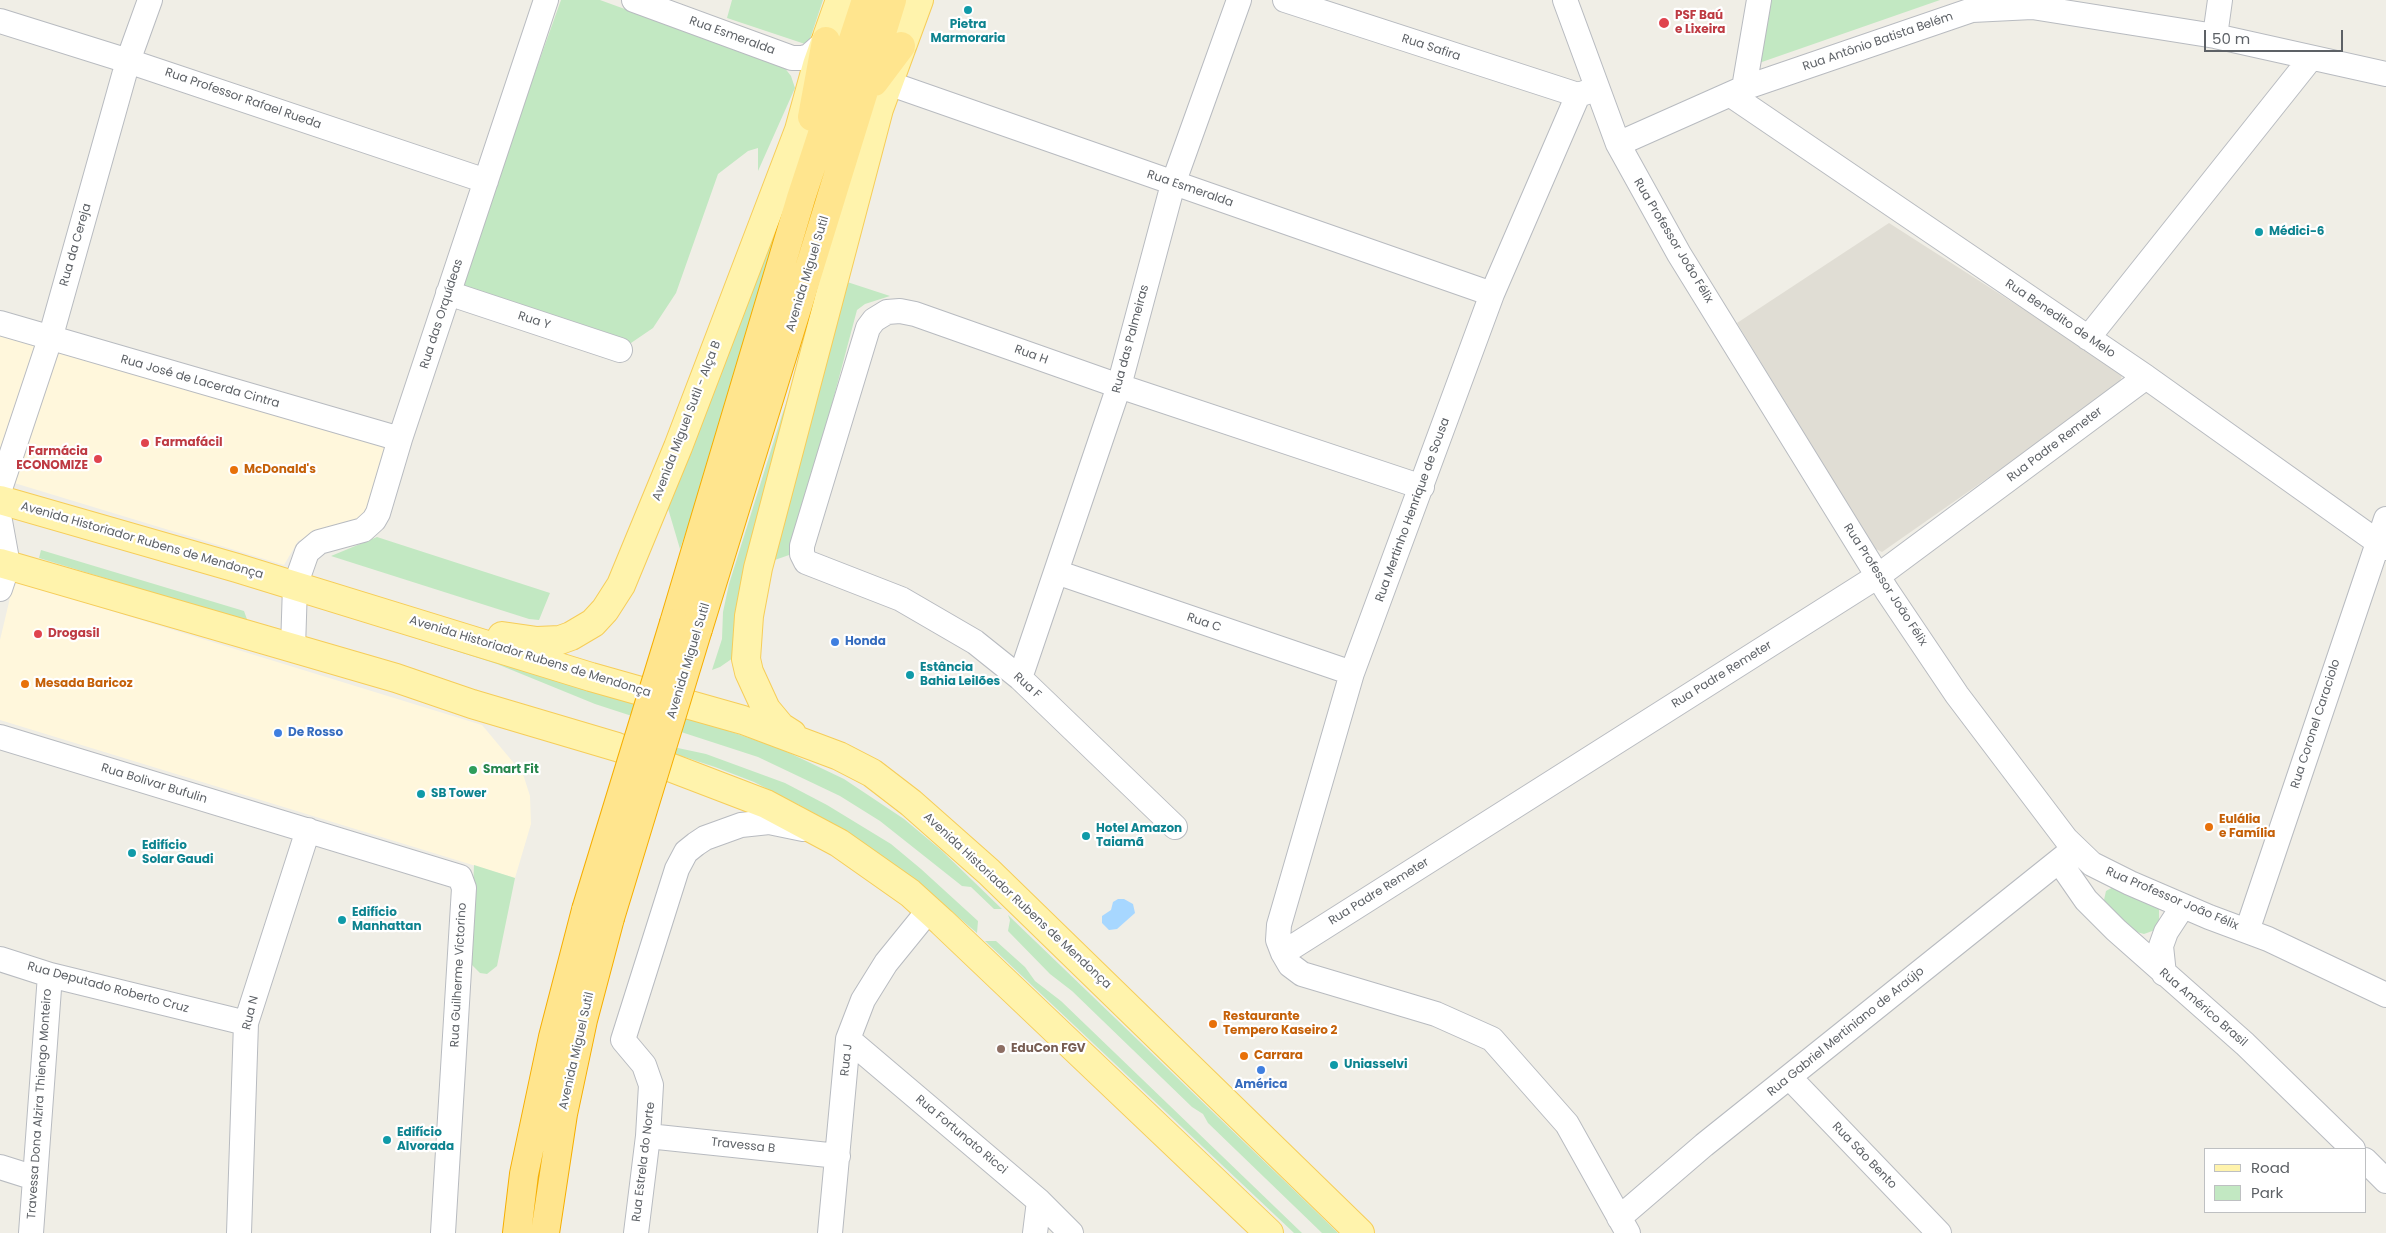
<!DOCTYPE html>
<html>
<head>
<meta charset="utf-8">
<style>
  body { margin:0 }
  #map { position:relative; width:2386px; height:1233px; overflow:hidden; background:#f0eee6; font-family:Poppins,sans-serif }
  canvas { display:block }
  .legend { position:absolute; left:2204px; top:1148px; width:162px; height:65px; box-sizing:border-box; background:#fff; border:1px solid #bec0c2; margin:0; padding:6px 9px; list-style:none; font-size:15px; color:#5d6166 }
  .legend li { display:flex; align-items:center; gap:10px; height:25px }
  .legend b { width:25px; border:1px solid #bec0c2 }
  .scale { position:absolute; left:2204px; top:30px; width:139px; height:22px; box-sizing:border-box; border:2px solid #5d6166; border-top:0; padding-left:6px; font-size:15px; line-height:18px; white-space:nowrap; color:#5d6166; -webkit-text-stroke:4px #fff; paint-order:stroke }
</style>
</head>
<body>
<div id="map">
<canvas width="2386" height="1233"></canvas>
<ul class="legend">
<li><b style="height:6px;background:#fff3ac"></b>Road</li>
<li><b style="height:14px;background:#c2e8c2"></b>Park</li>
</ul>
<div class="scale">50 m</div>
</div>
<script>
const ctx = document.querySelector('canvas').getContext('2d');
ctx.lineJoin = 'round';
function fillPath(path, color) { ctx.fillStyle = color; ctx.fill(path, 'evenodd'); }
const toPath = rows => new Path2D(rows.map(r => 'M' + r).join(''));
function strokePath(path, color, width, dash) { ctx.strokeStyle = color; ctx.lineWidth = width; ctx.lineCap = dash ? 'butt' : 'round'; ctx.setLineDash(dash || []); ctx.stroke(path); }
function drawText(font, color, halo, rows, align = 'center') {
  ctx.font = font + ' Poppins,sans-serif'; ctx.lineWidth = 4.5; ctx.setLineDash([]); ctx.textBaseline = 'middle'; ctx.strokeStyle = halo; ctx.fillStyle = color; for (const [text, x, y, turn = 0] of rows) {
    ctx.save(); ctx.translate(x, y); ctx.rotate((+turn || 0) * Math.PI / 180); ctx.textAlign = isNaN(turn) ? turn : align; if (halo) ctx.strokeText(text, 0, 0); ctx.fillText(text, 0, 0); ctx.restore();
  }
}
fillPath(toPath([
  [0,328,39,341,0,465],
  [55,346,393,444,368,518,325,530,298,541,284,565,11,482],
  [14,581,482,725,523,774,530,796,531,824,515,878,0,720,0,640]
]), '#fff7dc');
fillPath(toPath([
  [1889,223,2123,373,2118,387,1882,552,1874,548,1737,323]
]), '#e0ddd4');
fillPath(toPath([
  [561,0,600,0,784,67,791,76,795,88,758,171,758,148,748,151,718,174,676,293,653,328,631,343,459,285],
  [732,0,823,0,808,45,727,18],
  [1769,0,1940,0,1759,63],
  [796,172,698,497,680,549,667,505],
  [838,279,890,296,865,304,857,310,792,554,769,562],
  [815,321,733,658,720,667,712,670,722,639,723,612,729,584,782,415],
  [377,537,550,593,539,620,529,619,331,556],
  [41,550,244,611,248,622,39,558],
  [399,633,484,656,699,721,779,748,844,779,904,819,941,850,1002,909,994,909,971,887,962,886,880,821,840,796,758,757,595,704,497,664],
  [617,735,706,754,785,783,827,805,891,844,921,869,978,921,977,933,910,876,844,830,801,806,754,782,715,767],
  [474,865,515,878,497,966,487,974,480,973,470,963],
  [2115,886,2149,899,2159,909,2159,920,2155,930,2144,934,2133,931,2104,900,2106,891],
  [1008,915,1298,1194,1338,1233,1322,1233,1208,1123,1203,1114,1192,1107,1072,991,1050,974,1008,931,1010,920],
  [985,941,996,941,1025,967,1035,981,1061,1001,1302,1233,1294,1233]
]), '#c2e8c2');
fillPath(toPath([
  [1118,899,1124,899,1133,904,1135,913,1117,929,1109,930,1102,923,1102,916,1111,910,1113,902]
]), '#a7d7ff');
const minor = toPath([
  [634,0,792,58,802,58,809,56,826,41],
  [1285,0,1578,95],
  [1565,0,1618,144,1679,254,1887,591,1957,695,2066,839,2092,864,2130,883,2209,917,2268,939,2386,995],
  [0,21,128,61,486,181],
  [2215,36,2220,0],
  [888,83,1492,294],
  [1744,88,1759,0],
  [1596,89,1578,95,1492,294,1352,673,1279,925,1278,940,1283,953,1290,965,1302,974,1436,1014,1492,1039,1567,1124,1628,1233],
  [1731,95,2146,377,2386,548],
  [1618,144,1744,88,1972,10,2032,7,2215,36,2386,74],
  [448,293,620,350],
  [0,323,400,439],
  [2088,338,2311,58],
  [0,489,50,339,128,61,150,0],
  [0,521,8,565,0,589],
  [1056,572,1352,673],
  [293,648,295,586,307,552,319,542,363,530,374,520,378,513,400,439,546,0],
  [1020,678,1119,386,1173,184,1239,0],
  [0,737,460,877,464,888,443,1233],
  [1175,827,1020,678,975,642,901,599,806,562,802,554,802,546,868,328,874,320,887,312,900,311,915,314,1119,386,1422,487],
  [2059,861,2086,900,2116,930,2245,1044,2353,1149],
  [2247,931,2386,519],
  [1283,953,1878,576,2146,377],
  [0,959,50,975,246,1023],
  [2164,974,2161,946,2166,932,2183,906],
  [848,1039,1039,1201,1071,1233],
  [1790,1078,1939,1233],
  [648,1136,838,1156],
  [2365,1160,2386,1181],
  [0,1167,35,1178],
  [1619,1218,1704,1145,2075,848],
  [31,1233,50,975],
  [239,1233,246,1023,308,830],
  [636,1233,648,1136,651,1085,644,1065,623,1040,677,869,686,852,696,844,705,838,741,825,769,822,803,829],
  [830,1233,848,1039,863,1000,886,963,929,910],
  [1035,1233,1039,1201]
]);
const major = toPath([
  [0,500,237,568,591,677,743,720,839,756,872,773,911,803,989,872,1360,1233],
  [0,563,396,678,472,704,617,747,766,804,839,843,910,893,942,922,1269,1233],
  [502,636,537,641,560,640,571,636,593,623,605,610,621,585,678,447,799,130,817,65,840,0],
  [792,734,781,727,766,709,749,672,746,659,749,616,758,568,879,109,919,0]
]);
const highway = toPath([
  [874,82,901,46],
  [812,117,826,41],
  [674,623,801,198,866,0],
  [698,629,892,0],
  [517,1233,524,1174,553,1037,586,910],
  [545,1233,563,1114,583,1020,610,918]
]);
strokePath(minor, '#b8bbc0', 26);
strokePath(major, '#f6cd59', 30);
strokePath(highway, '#f6ae00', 30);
strokePath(minor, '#fff', 24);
strokePath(major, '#fff3ac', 28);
strokePath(highway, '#ffe58e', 28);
const highwayBridge = toPath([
  [586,910,674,623],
  [610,918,698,629]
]);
strokePath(highwayBridge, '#f6ae00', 30, []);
strokePath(highwayBridge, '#ffe58e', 28);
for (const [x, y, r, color] of [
  [968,10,5,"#0f9aa8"],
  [1664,23,6,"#e0444e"],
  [2259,232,5,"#0f9aa8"],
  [145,443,5,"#e0444e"],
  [98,459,5,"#e0444e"],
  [234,470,5,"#e8710a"],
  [38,634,5,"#e0444e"],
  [835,642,5,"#3f7fe0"],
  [910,675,5,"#0f9aa8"],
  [25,684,5,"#e8710a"],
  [278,733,5,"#3f7fe0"],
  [473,770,5,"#2e9e5b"],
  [421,794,5,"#0f9aa8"],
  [2209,827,5,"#e8710a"],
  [1086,836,5,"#0f9aa8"],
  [132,853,5,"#0f9aa8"],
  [342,920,5,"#0f9aa8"],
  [1213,1024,5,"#e8710a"],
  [1001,1049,5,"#8d6e63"],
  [1244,1056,5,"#e8710a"],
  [1334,1065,5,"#0f9aa8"],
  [1261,1070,5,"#3f7fe0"],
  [387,1140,5,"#0f9aa8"]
]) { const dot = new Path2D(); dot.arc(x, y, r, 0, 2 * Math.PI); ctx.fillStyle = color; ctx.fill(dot); strokePath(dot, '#fff', 2); }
drawText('bold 12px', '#be3a42', '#fff', [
  ["PSF Baú",1675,16],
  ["e Lixeira",1675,30],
  ["Farmafácil",155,443],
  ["Farmácia",88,452,"right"],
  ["ECONOMIZE",88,466,"right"],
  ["Drogasil",48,634]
], 'left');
drawText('bold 12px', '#0d838f', '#fff', [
  ["Pietra",968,25,"center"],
  ["Marmoraria",968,39,"center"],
  ["Médici-6",2269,232],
  ["Estância",920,668],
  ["Bahia Leilões",920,682],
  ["SB Tower",431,794],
  ["Hotel Amazon",1096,829],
  ["Taiamã",1096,843],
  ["Edifício",142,846],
  ["Solar Gaudi",142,860],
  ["Edifício",352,913],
  ["Manhattan",352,927],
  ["Uniasselvi",1344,1065],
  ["Edifício",397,1133],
  ["Alvorada",397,1147]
], 'left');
drawText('12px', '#5d6166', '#fff', [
  ["Rua Esmeralda",732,36,20],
  ["Rua Antônio Batista Belém",1878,42,-19],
  ["Rua Safira",1431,48,18],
  ["Rua Professor Rafael Rueda",243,99,19],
  ["Rua Esmeralda",1190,189,19],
  ["Rua Professor João Félix",1673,241,59],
  ["Rua da Cereja",76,245,-74],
  ["Avenida Miguel Sutil",808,274,-73],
  ["Rua das Orquídeas",442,314,-72],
  ["Rua Benedito de Melo",2060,319,34],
  ["Rua Y",534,321,18],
  ["Rua das Palmeiras",1131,339,-75],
  ["Rua H",1031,355,20],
  ["Rua José de Lacerda Cintra",200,382,16],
  ["Avenida Miguel Sutil - Alça B",687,421,-69],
  ["Rua Padre Remeter",2055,445,-37],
  ["Rua Mertinho Henrique de Sousa",1413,510,-70],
  ["Avenida Historiador Rubens de Mendonça",142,541,16],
  ["Rua Professor João Félix",1885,585,57],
  ["Rua C",1204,623,19],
  ["Avenida Historiador Rubens de Mendonça",530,657,17],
  ["Avenida Miguel Sutil",689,661,-73],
  ["Rua Padre Remeter",1722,675,-32],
  ["Rua F",1027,686,42],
  ["Rua Coronel Caraciolo",2316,724,-72],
  ["Rua Bolivar Bufulin",154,784,17],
  ["Rua Padre Remeter",1379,892,-32],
  ["Rua Professor João Félix",2172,899,23],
  ["Avenida Historiador Rubens de Mendonça",1017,901,43],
  ["Rua Guilherme Victorino",459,975,-87],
  ["Rua Deputado Roberto Cruz",108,988,15],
  ["Rua Américo Brasil",2203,1008,41],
  ["Rua N",251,1013,-76],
  ["Rua Gabriel Mertiniano de Araújo",1846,1032,-39],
  ["Avenida Miguel Sutil",577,1051,-77],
  ["Rua J",847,1060,-84],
  ["Travessa Dona Alzira Thiengo Monteiro",40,1104,-86],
  ["Rua Fortunato Ricci",961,1135,40],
  ["Travessa B",743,1146,6],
  ["Rua São Bento",1864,1156,46],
  ["Rua Estrela do Norte",644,1162,-83]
]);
drawText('bold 12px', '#c56008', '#fff', [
  ["McDonald's",244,470],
  ["Mesada Baricoz",35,684],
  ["Eulália",2219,820],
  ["e Família",2219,834],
  ["Restaurante",1223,1017],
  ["Tempero Kaseiro 2",1223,1031],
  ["Carrara",1254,1056]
], 'left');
drawText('bold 12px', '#366cbe', '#fff', [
  ["Honda",845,642],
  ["De Rosso",288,733],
  ["América",1261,1085,"center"]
], 'left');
drawText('bold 12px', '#27864d', '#fff', [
  ["Smart Fit",483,770]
], 'left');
drawText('bold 12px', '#785e54', '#fff', [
  ["EduCon FGV",1011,1049]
], 'left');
</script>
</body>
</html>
